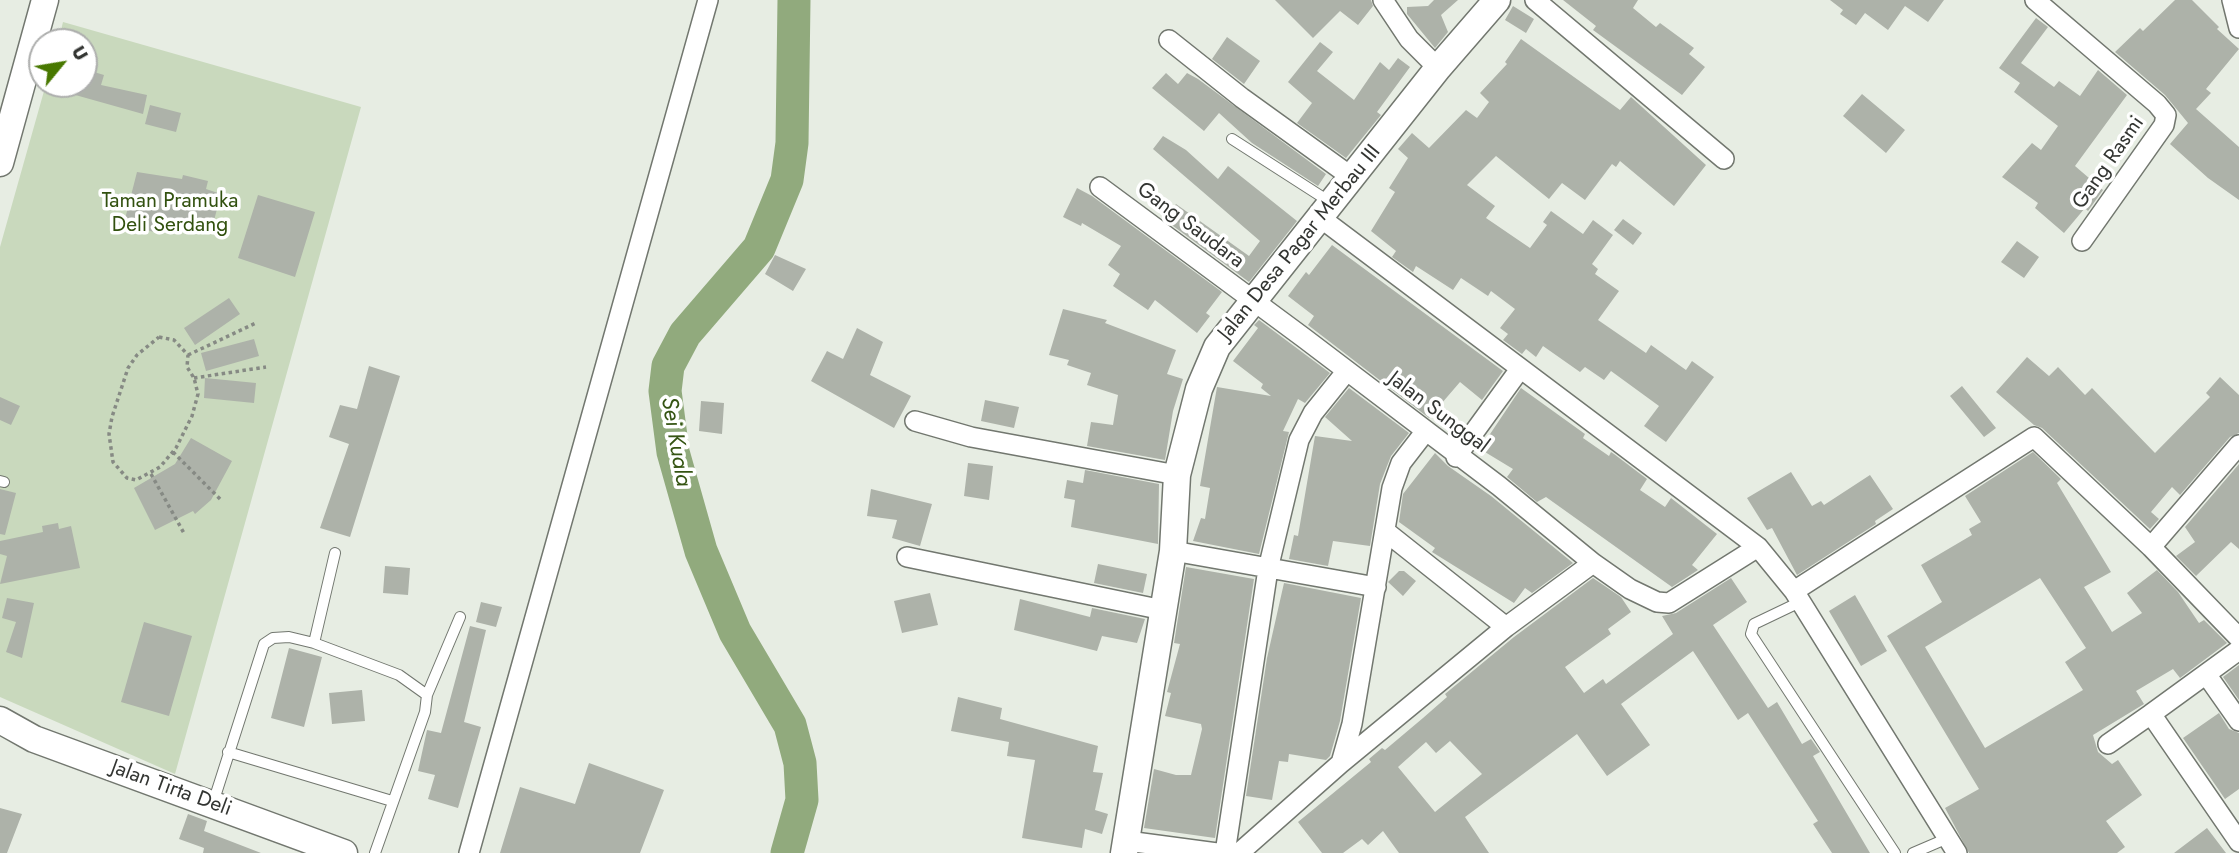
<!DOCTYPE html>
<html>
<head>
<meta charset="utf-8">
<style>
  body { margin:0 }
  #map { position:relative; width:2239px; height:853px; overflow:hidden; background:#e7ede3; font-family:Jost,sans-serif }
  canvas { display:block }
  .north { position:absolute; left:28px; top:28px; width:70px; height:70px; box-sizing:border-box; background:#fff; border:2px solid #adaead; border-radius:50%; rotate:60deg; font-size:19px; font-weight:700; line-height:28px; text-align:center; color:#333532 }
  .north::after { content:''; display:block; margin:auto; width:24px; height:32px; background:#487800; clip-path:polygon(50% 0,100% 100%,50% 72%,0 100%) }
</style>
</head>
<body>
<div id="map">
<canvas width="2239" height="853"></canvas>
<div class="north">U</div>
</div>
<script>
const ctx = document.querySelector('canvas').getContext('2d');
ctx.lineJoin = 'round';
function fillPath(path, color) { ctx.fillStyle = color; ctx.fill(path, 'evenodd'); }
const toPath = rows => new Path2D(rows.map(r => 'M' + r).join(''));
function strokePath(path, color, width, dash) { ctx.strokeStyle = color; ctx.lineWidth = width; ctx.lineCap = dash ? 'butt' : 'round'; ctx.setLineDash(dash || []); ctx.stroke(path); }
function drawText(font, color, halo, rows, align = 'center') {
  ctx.font = font + ' Jost,sans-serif'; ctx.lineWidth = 7; ctx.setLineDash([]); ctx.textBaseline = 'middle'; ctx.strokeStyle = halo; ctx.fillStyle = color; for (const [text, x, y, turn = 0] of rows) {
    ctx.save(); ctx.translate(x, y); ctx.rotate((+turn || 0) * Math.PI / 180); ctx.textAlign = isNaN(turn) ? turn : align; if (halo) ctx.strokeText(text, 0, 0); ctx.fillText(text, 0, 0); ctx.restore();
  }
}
fillPath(toPath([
  [63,22,361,107,175,774,0,697,0,247,46,84,84,84,84,42,58,42]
]), '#c9d9bd');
strokePath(toPath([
  [787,853,802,800,800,763,790,725,735,632,701,551,673,452,665,391,668,366,685,334,759,248,787,180,792,143,794,0]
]), '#91aa7d', 33);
fillPath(toPath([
  [1275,0,1371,0,1373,6,1358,25,1340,11,1313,38],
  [1434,0,1458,0,1441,15,1448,32,1435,48,1407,14,1407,7,1428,6],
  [1563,0,1638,0,1633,8,1656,27,1660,23,1694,48,1689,54,1705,67,1682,95,1593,30,1596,26],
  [1830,0,1944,0,1928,22,1905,6,1888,30,1865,13,1856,25,1840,14,1843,10],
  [2175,0,2192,0,2219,27,2217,29,2239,49,2206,89,2211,93,2196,109,2239,147,2239,200,2208,178,2170,144,2188,123,2165,95,2115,52,2140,28,2143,31],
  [1513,6,1534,19,1526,33,1505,20],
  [2036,18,2048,27,2021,63,2054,87,2059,81,2080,96,2098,70,2127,95,2075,166,2103,190,2088,211,2085,208,2064,233,2035,208,2038,203,2002,177,2032,143,2041,150,2058,126,2014,92,2020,83,1999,68],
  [1227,37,1260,61,1244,84,1212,59],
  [1521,39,1620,110,1631,97,1706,165,1674,206,1620,161,1616,167,1612,164,1585,200,1562,183,1549,199,1496,156,1467,185,1495,206,1486,218,1530,248,1547,225,1543,222,1551,211,1583,234,1593,220,1613,235,1592,264,1598,269,1595,274,1619,291,1598,320,1646,353,1651,345,1686,370,1692,361,1714,377,1666,442,1644,426,1659,406,1611,371,1604,380,1585,367,1580,372,1543,346,1536,357,1526,349,1522,354,1503,340,1508,334,1500,328,1515,309,1491,291,1488,296,1461,278,1453,290,1416,266,1413,272,1392,257,1396,251,1371,231,1395,192,1389,188,1408,158,1398,149,1412,133,1429,148,1466,110,1477,118,1489,102,1480,93,1507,64,1505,62],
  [1320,42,1333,52,1317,71,1354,100,1380,62,1389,70,1398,58,1410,67,1377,112,1381,115,1346,158,1297,123,1312,103,1288,82],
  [84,69,104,75,101,85,147,95,143,114,54,89,54,84,84,84],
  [1166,73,1178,84,1187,73,1198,79,1326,174,1318,186,1252,143,1219,113,1204,131,1152,88],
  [1862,94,1905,130,1886,153,1843,116],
  [150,105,181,113,176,132,145,124],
  [1163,136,1186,150,1218,179,1228,166,1297,221,1249,282,1165,220,1176,204,1249,256,1260,241,1153,149],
  [137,172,182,179,183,175,208,181,206,189,221,194,212,228,197,223,195,230,159,220,157,233,124,223],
  [1077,188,1092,196,1222,292,1206,313,1210,316,1197,333,1155,300,1148,310,1113,286,1120,274,1108,265,1121,246,1082,223,1081,226,1063,217],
  [258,195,315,212,295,277,238,258],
  [1623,219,1642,233,1633,245,1614,230],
  [2017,241,2039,257,2024,278,2001,262],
  [1332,245,1503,371,1482,400,1460,382,1429,418,1308,325,1314,316,1288,296,1306,272,1309,275],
  [775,255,806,269,793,291,765,274],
  [229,298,240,314,195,345,184,328],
  [1063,309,1107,320,1105,323,1176,350,1167,374,1183,379,1173,411,1165,460,1087,446,1091,422,1113,425,1118,395,1087,385,1091,373,1067,365,1069,360,1049,355],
  [1259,320,1330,373,1305,403,1298,399,1283,431,1289,432,1259,554,1193,541,1201,518,1205,519,1210,488,1200,486,1217,387,1271,396,1261,388,1263,384,1233,361,1258,328,1254,325],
  [857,328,883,342,870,375,911,396,894,428,811,381,827,351,843,359],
  [254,339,259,356,206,371,201,353],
  [2027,357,2049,376,2058,367,2085,395,2092,388,2155,453,2210,397,2206,393,2220,377,2239,395,2239,433,2230,437,2180,495,2172,487,2151,512,2159,519,2150,529,2042,428,2034,425,1996,392],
  [369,366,400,376,350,537,320,528,349,444,329,437,340,405,357,409],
  [205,378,256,383,254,403,204,398],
  [1962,386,1996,428,1984,437,1950,396],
  [1349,388,1409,433,1391,456,1380,484,1370,546,1333,541,1328,566,1289,559,1294,535,1298,536,1315,436,1352,441,1325,417],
  [1521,388,1585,434,1583,438,1609,456,1611,452,1614,454,1647,479,1640,490,1665,507,1671,498,1717,534,1692,565,1698,570,1672,587,1546,497,1537,502,1507,477,1513,469,1480,449],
  [0,397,20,406,11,425,0,420],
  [985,400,1019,407,1014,428,981,421],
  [701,401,724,403,722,434,699,431],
  [191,438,232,461,211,500,195,514,193,511,155,530,134,488,175,464],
  [2033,452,2061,479,2057,483,2111,572,2084,587,2112,632,2142,613,2127,593,2157,570,2178,592,2199,623,2204,620,2227,643,2180,678,2173,669,2136,691,2144,704,2093,735,2098,752,2112,764,2118,760,2142,795,2106,821,2125,847,2117,853,1969,853,1945,808,1979,789,1887,636,1942,602,1921,565,1972,535,1969,529,1981,522,1965,496],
  [2040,578,2086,648,2065,662,2083,690,1985,748,1925,647],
  [1435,453,1448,466,1491,496,1573,563,1532,593,1525,588,1514,603,1432,552,1435,548,1399,522,1403,494],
  [968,463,993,466,989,500,964,496],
  [2239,464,2239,549,2231,542,2196,576,2176,556,2195,542,2185,527],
  [1085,470,1159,484,1158,544,1071,527,1075,500,1064,498,1067,480,1083,483],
  [1791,472,1812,506,1821,501,1824,505,1870,475,1893,509,1875,521,1876,524,1797,575,1772,528,1767,530,1747,498],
  [0,489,16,493,5,535,0,534],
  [871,489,932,504,920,546,892,538,897,520,867,516],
  [58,523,59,529,71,526,80,568,0,584,7,556,0,554,0,541,43,532,42,526],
  [1098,564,1147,574,1143,593,1094,583],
  [385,566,410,568,408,595,383,593],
  [1186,567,1254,579,1215,838,1144,828,1154,769,1176,775,1191,775,1202,729,1201,724,1165,716,1171,693,1167,692,1180,644,1174,643],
  [1399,571,1404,571,1416,581,1403,596,1388,582],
  [1593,578,1621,597,1631,612,1608,629,1611,634,1565,667,1584,693,1603,679,1606,684,1673,634,1662,616,1676,613,1731,578,1747,602,1713,625,1768,708,1777,702,1802,744,1811,739,1820,752,1813,756,1870,853,1832,853,1813,824,1818,821,1748,713,1738,720,1693,651,1621,704,1650,745,1607,776,1577,734,1465,817,1489,853,1399,853,1383,831,1368,845,1362,839,1343,853,1322,853,1298,822,1371,762,1369,759,1382,748,1385,750,1423,718,1447,697,1445,694,1514,637],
  [1450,741,1482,774,1435,812,1398,767,1426,742,1436,753],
  [1284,583,1361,598,1340,721,1330,756,1326,760,1289,754,1288,762,1279,761,1272,800,1246,796,1267,658],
  [930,593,938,625,902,633,894,601],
  [1855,595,1887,651,1861,666,1829,611],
  [7,598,34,603,22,658,6,652,16,622,2,618],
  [1020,599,1090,617,1092,608,1145,619,1137,643,1102,636,1097,651,1014,630],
  [481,602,502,607,496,627,476,622],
  [144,622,192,636,169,716,121,702],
  [470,626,486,630,464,722,481,727,458,808,428,799,435,775,418,771,427,730,441,733],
  [289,648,322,657,304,727,271,718],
  [2239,665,2239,700,2223,677],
  [362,690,365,721,332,724,329,693],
  [958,697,1002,708,1000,719,1098,746,1093,772,1103,773,1095,810,1108,814,1102,834,1085,829,1082,848,1022,838,1035,760,1007,756,1009,742,951,731],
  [2219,713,2229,729,2239,733,2239,789,2225,799,2183,738],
  [589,763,664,790,640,853,500,853,520,787,575,804],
  [0,808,22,814,7,853,0,853],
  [188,814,207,821,204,831,261,853,203,853,204,848,179,839],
  [2207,828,2226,853,2174,853]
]), '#adb2a9');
const lane = toPath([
  [1232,139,1330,202],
  [0,481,4,482],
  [1800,602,1754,624,1751,634,1895,853],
  [314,643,399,675,427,695,425,712,375,853],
  [427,695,460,617],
  [228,752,392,801],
  [213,803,264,644,273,638,289,637,314,643,335,553],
  [1913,853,1948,838]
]);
const street = toPath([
  [1383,0,1409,39,1438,68],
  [1535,0,1724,159],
  [2035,0,2157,104,2166,115,2164,125,2082,241],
  [2232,0,2239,28],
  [1169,40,1242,98,1353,178],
  [1100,187,1304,338,1499,486,1593,563,1630,589,1657,602,1669,603,1758,547],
  [1322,219,1758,547,1794,591,1957,853],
  [915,421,971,437,1177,475],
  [1456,457,1520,369],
  [1385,531,1506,627],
  [2151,547,2239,445],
  [1173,551,1376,587],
  [907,557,1163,610],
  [1794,591,2034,437,2151,547,2239,638],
  [2206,674,2239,650],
  [2151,714,2206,674,2239,721],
  [2108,744,2151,714,2239,842],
  [1341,763,1352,724,1392,488,1401,463,1425,432],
  [1127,841,1217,853],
  [469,853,708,0],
  [1225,853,1268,569,1299,440,1313,413,1346,372],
  [1239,853,1341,763,1506,627,1593,563]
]);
const secondary = toPath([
  [0,163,45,0],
  [0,720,34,739,344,853],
  [1124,853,1173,551,1177,475,1199,389,1217,347,1438,68,1497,0]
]);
strokePath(lane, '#72776f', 12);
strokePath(street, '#72776f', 22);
strokePath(secondary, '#72776f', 29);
strokePath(toPath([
  [159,337,174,340,188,355,187,367,194,378,198,394,192,416,176,448,160,467,136,480,127,478,113,462,109,434,112,417,128,368,137,355,159,337],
  [188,355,256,323],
  [194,378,266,367],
  [173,452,222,501],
  [151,474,185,535]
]), '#868a84', 3.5, [3.5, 3.5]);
strokePath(lane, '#fff', 10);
strokePath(street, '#fff', 19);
strokePath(secondary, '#fff', 26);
drawText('21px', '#333532', '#fff', [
  ["Gang Rasmi",2109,163,-55],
  ["Gang Saudara",1190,226,37],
  ["Jalan Desa Pagar Merbau III",1300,243,-51],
  ["Jalan Sunggal",1438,413,37],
  ["Jalan Tirta Deli",171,789,20]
]);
drawText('21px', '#32510f', '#fff', [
  ["Taman Pramuka",170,202],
  ["Deli Serdang",170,226]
]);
drawText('italic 23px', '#355413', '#fff', [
  ["Sei Kuala",675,442,80]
]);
</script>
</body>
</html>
